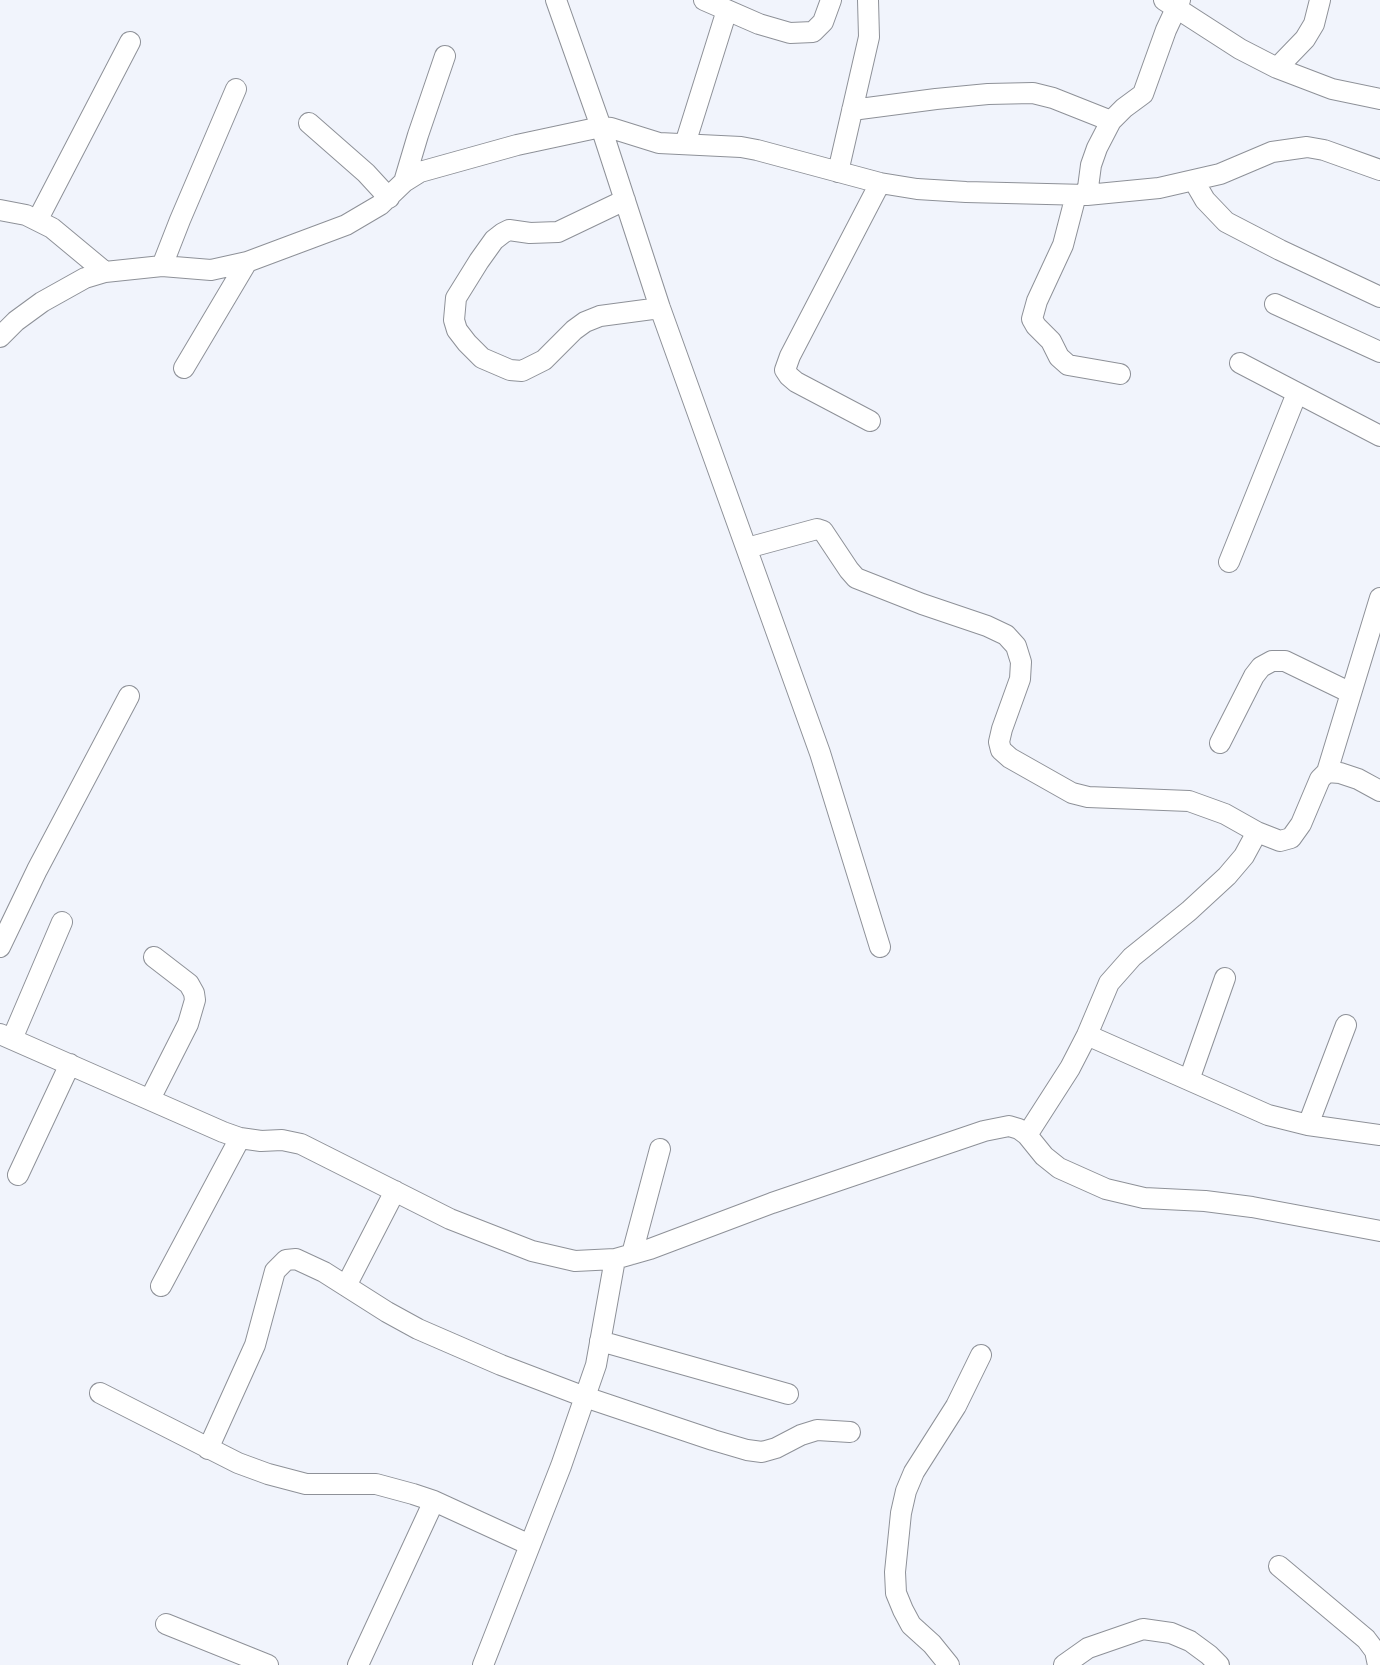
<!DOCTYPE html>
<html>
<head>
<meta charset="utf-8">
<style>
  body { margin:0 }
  canvas { display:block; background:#f1f4fc }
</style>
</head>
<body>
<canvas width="1380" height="1665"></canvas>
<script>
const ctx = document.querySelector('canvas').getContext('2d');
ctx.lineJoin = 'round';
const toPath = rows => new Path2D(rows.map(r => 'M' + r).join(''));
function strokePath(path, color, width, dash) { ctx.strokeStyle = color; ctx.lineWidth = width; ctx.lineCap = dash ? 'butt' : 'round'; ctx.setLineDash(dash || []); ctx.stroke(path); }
const street = toPath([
  [556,0,601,127,660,308,820,753,880,947],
  [704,0,759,24,790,33,813,32,823,22,831,0],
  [1164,0,1240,49,1277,68,1332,89,1380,99],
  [1277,68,1305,39,1314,24,1320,0],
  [852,110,936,99,988,94,1033,93,1053,98,1111,121],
  [309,123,366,173,389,198],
  [685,144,727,10],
  [838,172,869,37,868,0],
  [1194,181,1205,200,1226,222,1280,250,1380,297],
  [404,182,418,135,445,56],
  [1076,195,1063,245,1037,301,1032,319,1036,326,1051,341,1059,357,1068,365,1120,374],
  [1087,195,1091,165,1097,148,1111,121,1124,108,1143,94,1166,30,1180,0],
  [625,200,558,232,530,233,509,230,503,233,494,240,479,261,456,298,454,320,457,330,467,343,482,358,510,370,522,371,544,360,574,330,585,322,600,316,660,308],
  [0,210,26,215,52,228,105,272],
  [38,219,130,42],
  [162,266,180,220,236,89],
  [1275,304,1380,352],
  [0,337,16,321,42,302,85,278,105,272,162,266,211,270,247,262,346,225,380,205,404,182,420,172,517,145,601,127,611,128,659,143,741,147,757,150,880,183,917,189,966,192,1087,195,1159,188,1220,174,1272,152,1307,147,1324,150,1380,170],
  [1240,363,1380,436],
  [184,368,247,262],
  [870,421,796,382,789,376,785,370,790,356,880,183],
  [747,548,817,529,823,531,849,570,856,578,922,604,987,626,1006,635,1016,646,1021,662,1020,679,1002,729,999,742,1001,750,1010,758,1072,793,1088,797,1189,801,1225,814,1257,832,1280,841,1291,838,1301,824,1320,779,1327,772,1340,773,1358,779,1380,791],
  [1229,562,1297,393],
  [1220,743,1254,676,1261,667,1272,661,1285,661,1351,693],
  [1327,772,1380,598],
  [0,947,37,870,129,696],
  [0,1034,223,1132,240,1138,261,1141,282,1140,301,1144,450,1219,532,1251,575,1261,615,1259,650,1249,772,1203,984,1131,1009,1126,1019,1129,1027,1135,1044,1156,1059,1168,1106,1189,1144,1198,1205,1201,1252,1207,1380,1231],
  [1087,1035,1268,1115,1308,1125,1380,1135],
  [12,1039,62,922],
  [1189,1080,1225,978],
  [150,1099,188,1024,195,1000,194,993,189,984,154,957],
  [1308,1125,1346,1025],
  [1027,1135,1070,1068,1087,1035,1109,983,1132,957,1189,911,1227,876,1244,856,1257,832],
  [18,1175,70,1064],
  [632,1254,660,1149],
  [161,1286,240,1138],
  [346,1286,395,1191],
  [600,1341,788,1394],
  [100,1393,238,1463,268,1474,306,1484,376,1484,413,1494,434,1501,530,1545],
  [208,1449,255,1345,275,1271,286,1260,296,1259,324,1272,387,1312,418,1329,501,1365,585,1397,713,1440,747,1450,762,1452,776,1448,801,1435,817,1430,850,1432],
  [1279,1566,1366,1639,1375,1651,1378,1665],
  [166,1624,268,1665],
  [358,1665,434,1501],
  [483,1665,561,1466,596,1365,615,1259],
  [949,1665,932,1644,911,1625,903,1610,896,1593,895,1572,901,1513,906,1491,914,1472,956,1406,981,1355],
  [1064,1665,1088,1648,1143,1629,1171,1633,1190,1641,1209,1655,1219,1665]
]);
strokePath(street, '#8e9198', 22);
strokePath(street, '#fff', 20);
</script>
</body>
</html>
